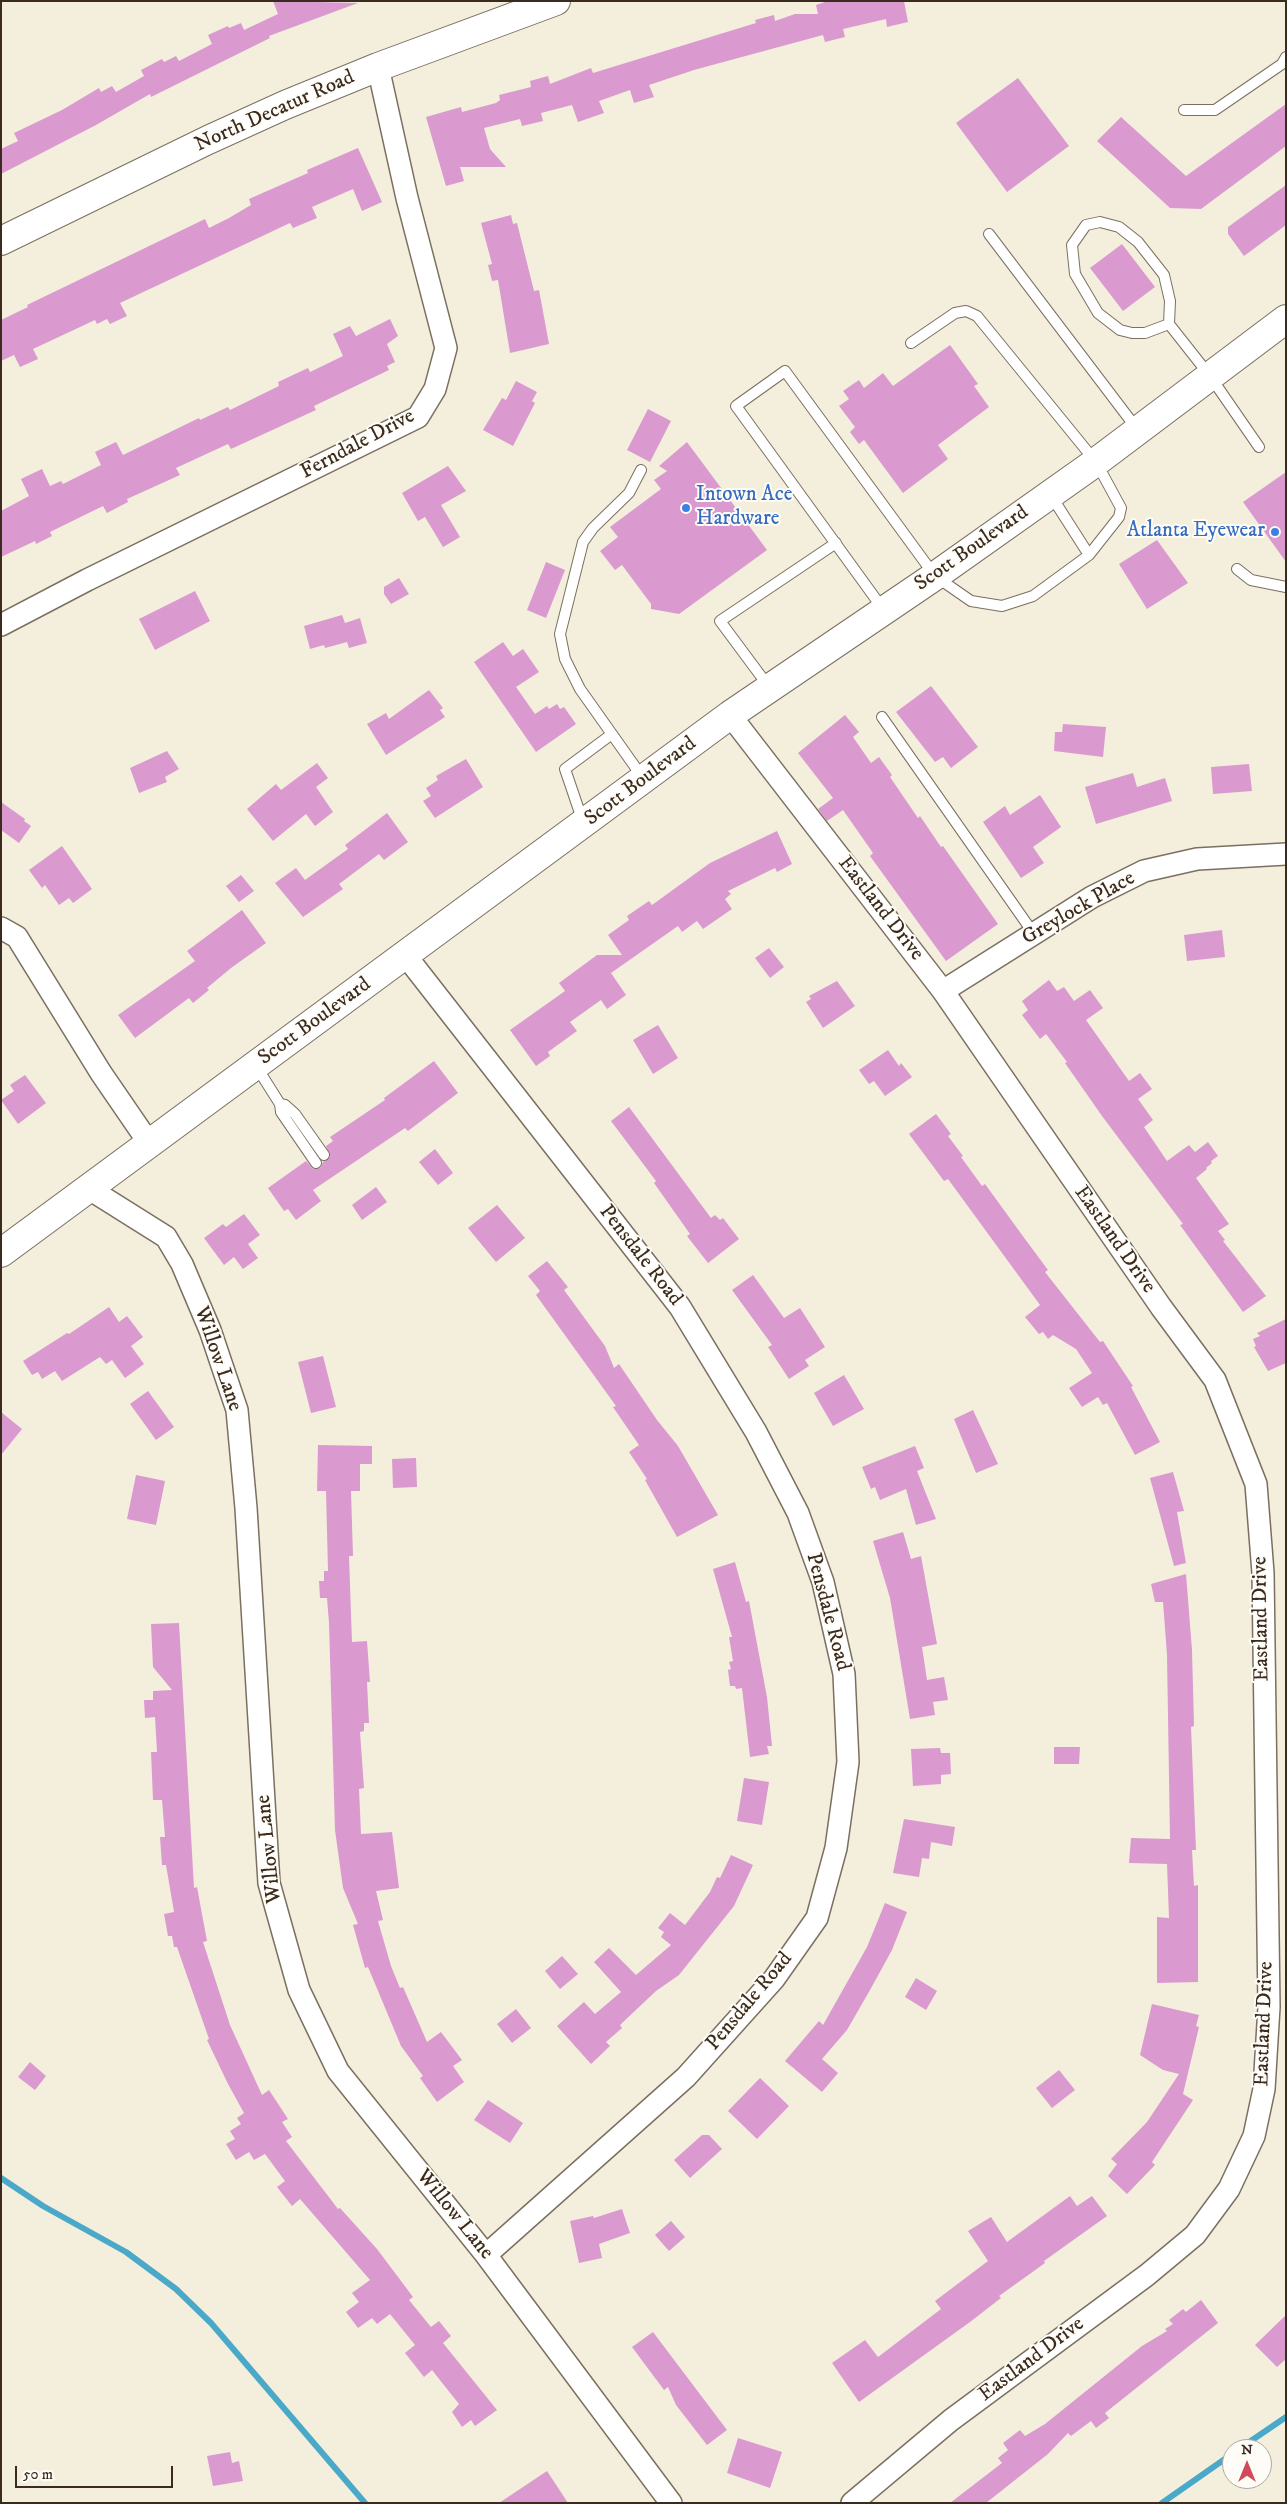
<!DOCTYPE html>
<html>
<head>
<meta charset="utf-8">
<style>
  body { margin:0 }
  #map { position:relative; width:1287px; height:2504px; overflow:hidden; background:#f3efdc; font-family:"IM FELL DW Pica",serif }
  canvas { display:block }
  .frame { position:absolute; inset:0; border:2px solid #3b2a1e; pointer-events:none }
  .north { position:absolute; left:1222px; top:2439px; width:50px; height:50px; box-sizing:border-box; background:#fdfcf7; border:1px solid #afa8a0; border-radius:50%; rotate:0deg; font-size:14px; font-weight:700; line-height:20px; text-align:center; color:#3b2a1e }
  .north::after { content:''; display:block; margin:auto; width:18px; height:22px; background:#d1495b; clip-path:polygon(50% 0,100% 100%,50% 72%,0 100%) }
  .scale { position:absolute; left:15px; top:2466px; width:158px; height:22px; box-sizing:border-box; border:2px solid #3b2a1e; border-top:0; padding-left:6px; font-size:15px; line-height:18px; white-space:nowrap; color:#3b2a1e; -webkit-text-stroke:4px #fdfcf7; paint-order:stroke }
</style>
</head>
<body>
<div id="map">
<canvas width="1287" height="2504"></canvas>
<div class="frame"></div>
<div class="north">N</div>
<div class="scale">50 m</div>
</div>
<script>
const ctx = document.querySelector('canvas').getContext('2d');
ctx.lineJoin = 'round';
const toPath = rows => new Path2D(rows.map(r => 'M' + r).join(''));
function strokePath(path, color, width, dash) { ctx.strokeStyle = color; ctx.lineWidth = width; ctx.lineCap = dash ? 'butt' : 'round'; ctx.setLineDash(dash || []); ctx.stroke(path); }
function fillPath(path, color) { ctx.fillStyle = color; ctx.fill(path, 'evenodd'); }
function drawText(font, color, halo, rows, align = 'center') {
  ctx.font = font + ' "IM FELL DW Pica",serif'; ctx.lineWidth = 4; ctx.setLineDash([]); ctx.textBaseline = 'middle'; ctx.strokeStyle = halo; ctx.fillStyle = color; for (const [text, x, y, turn = 0] of rows) {
    ctx.save(); ctx.translate(x, y); ctx.rotate((+turn || 0) * Math.PI / 180); ctx.textAlign = isNaN(turn) ? turn : align; if (halo) ctx.strokeText(text, 0, 0); ctx.fillText(text, 0, 0); ctx.restore();
  }
}
strokePath(toPath([
  [1,2178,43,2206,126,2252,176,2289,211,2323,365,2503],
  [1239,2449,1286,2417],
  [1162,2503,1232,2454]
]), '#4aa8c9', 6);
fillPath(toPath([
  [273,1,358,3,269,36,270,38,151,97,150,94,96,125,1,174,1,149,18,141,14,133,62,110,99,88,101,92,112,86,116,92,144,76,141,70,162,59,164,62,176,56,179,61,212,44,208,35,228,26,229,28,241,23,244,30,278,14],
  [828,1,904,1,908,22,887,27,886,19,843,29,845,37,825,42,823,35,694,70,649,85,654,97,634,103,630,90,599,101,604,113,578,122,572,105,541,113,543,121,522,126,520,119,484,128,490,149,506,167,460,167,464,181,446,186,426,117,461,107,462,112,496,103,500,100,499,95,531,87,530,81,548,76,550,84,591,68,593,73,756,23,755,20,774,15,775,21,795,14,818,14,816,5],
  [1018,78,1069,146,1007,192,956,123],
  [1286,104,1286,146,1201,209,1170,208,1097,141,1121,117,1186,176],
  [358,148,382,202,362,211,353,189,312,207,317,218,293,228,290,223,120,303,127,316,110,324,107,319,97,324,95,320,33,349,38,359,20,367,14,355,1,361,1,320,28,307,27,305,205,219,209,228,229,218,251,205,249,199,308,173,307,170],
  [1286,185,1286,225,1244,256,1228,234,1228,227],
  [511,215,513,224,517,223,534,291,539,290,549,344,510,353,498,280,492,281,488,265,492,264,481,223],
  [1122,244,1155,287,1123,311,1090,268],
  [390,319,398,336,387,344,395,362,387,366,389,370,314,406,316,410,231,449,228,444,176,468,180,475,127,499,128,502,107,513,103,506,50,532,52,536,36,544,35,541,1,557,1,511,29,496,21,479,42,469,50,486,61,481,63,484,101,465,95,452,116,442,123,455,199,418,200,420,228,407,230,410,279,386,278,382,308,368,310,372,343,356,333,334,350,326,356,336],
  [950,345,978,384,974,386,989,407,938,445,948,459,903,493,864,440,859,444,850,432,855,427,839,406,849,399,843,391,859,380,864,388,883,373,893,386],
  [516,381,537,392,532,401,535,403,513,446,483,430,502,398,506,400],
  [648,409,671,421,650,462,627,450],
  [687,442,767,550,679,614,651,609,651,604,622,565,615,570,600,551,618,537,610,527,661,489,654,480,667,471,659,466],
  [448,466,466,491,441,505,460,537,443,547,425,517,418,521,402,493],
  [1286,472,1286,562,1243,502],
  [1157,540,1188,583,1147,609,1119,564],
  [546,562,565,570,546,618,527,610],
  [399,578,409,594,391,604,384,594,384,587],
  [195,591,210,621,155,650,139,619],
  [342,615,345,623,360,618,367,643,349,648,347,642,325,648,324,645,310,649,304,626],
  [503,642,513,656,523,649,539,672,516,687,535,714,547,706,549,709,557,704,560,709,564,707,576,724,536,752,474,662],
  [931,686,978,747,951,768,943,757,935,762,896,712],
  [429,690,443,708,440,710,445,717,386,755,367,724,386,713,389,719],
  [845,715,859,732,853,737,871,763,879,757,892,775,890,777,918,818,920,816,941,847,943,846,998,924,946,961,870,856,873,853,843,810,827,821,818,809,833,798,798,753],
  [1063,724,1106,727,1103,757,1054,751,1055,732,1062,732],
  [167,751,179,769,165,777,167,782,139,793,130,768],
  [466,759,483,787,435,818,423,801,431,796,426,788,438,780,436,776],
  [317,763,328,778,316,787,333,812,315,826,306,814,273,841,247,809,276,784,281,790],
  [1249,764,1252,791,1213,794,1211,767],
  [1133,773,1137,787,1165,778,1172,801,1096,824,1085,787],
  [1040,795,1061,827,1033,847,1044,863,1021,878,983,822,1005,806,1010,815],
  [1,802,25,819,24,821,31,826,19,843,1,830],
  [387,813,408,842,384,860,379,854,339,884,343,889,303,917,275,883,296,868,305,880,348,849,345,845],
  [777,831,792,864,777,872,775,868,728,891,731,894,725,899,732,909,703,929,697,921,682,932,678,926,611,973,626,995,607,1009,601,1000,570,1022,577,1031,548,1052,550,1056,536,1066,510,1030,565,991,559,983,597,955,622,955,608,935,629,920,627,916,649,901,652,905,710,863],
  [62,846,92,889,73,903,69,898,59,905,45,885,42,888,29,870],
  [241,875,254,891,239,902,226,886],
  [242,910,266,943,231,968,207,988,209,990,193,1003,189,998,135,1038,118,1015,195,961,187,951],
  [1222,930,1225,957,1187,961,1184,935],
  [769,948,784,967,770,978,755,958],
  [1049,980,1057,991,1064,987,1074,1001,1090,990,1103,1008,1086,1020,1129,1081,1140,1073,1152,1089,1138,1099,1153,1120,1144,1127,1167,1161,1189,1145,1195,1152,1208,1142,1218,1156,1211,1161,1212,1163,1206,1168,1207,1169,1196,1178,1229,1224,1218,1231,1225,1240,1223,1241,1266,1296,1243,1312,1180,1225,1183,1224,1102,1116,1065,1063,1067,1062,1046,1034,1040,1039,1022,1015,1028,1010,1022,1001],
  [837,981,855,1006,823,1028,806,1002,811,999,809,996],
  [658,1025,678,1058,653,1074,633,1040],
  [888,1050,899,1066,901,1063,912,1077,885,1096,874,1081,869,1084,859,1070],
  [434,1061,458,1093,408,1131,405,1128,313,1190,321,1201,296,1220,288,1209,284,1211,268,1188,306,1161,313,1169,320,1168,323,1162,330,1157,326,1146,333,1141,330,1137,385,1100,384,1098],
  [25,1075,46,1103,18,1124,1,1100,14,1091,10,1085],
  [629,1107,711,1218,715,1215,720,1220,723,1218,739,1239,708,1263,687,1236,690,1234,654,1183,656,1181,611,1121],
  [936,1114,951,1134,948,1136,963,1156,961,1157,982,1186,985,1184,1025,1239,1048,1270,1045,1272,1100,1342,1103,1341,1133,1386,1131,1387,1160,1442,1135,1455,1107,1403,1103,1405,1098,1397,1082,1407,1069,1388,1092,1373,1076,1349,1053,1335,1048,1339,1043,1332,1039,1334,1025,1317,1040,1305,948,1179,944,1181,909,1134],
  [435,1149,453,1173,438,1185,419,1162],
  [376,1187,387,1202,362,1220,352,1205],
  [497,1205,525,1238,496,1262,468,1228],
  [244,1214,260,1235,248,1244,258,1258,243,1269,234,1257,224,1265,204,1238,223,1224,226,1227],
  [547,1261,568,1287,564,1290,605,1346,614,1368,619,1364,657,1420,678,1446,718,1515,677,1537,645,1480,647,1479,629,1452,639,1445,613,1407,616,1406,536,1295,540,1291,528,1276],
  [753,1275,784,1318,800,1308,825,1347,805,1360,809,1366,789,1379,768,1347,772,1345,732,1290],
  [109,1307,119,1322,127,1316,143,1337,131,1346,144,1364,125,1378,112,1360,106,1364,100,1357,62,1381,55,1371,42,1379,38,1372,32,1375,23,1361,67,1333,69,1334],
  [1286,1319,1286,1363,1268,1371,1254,1347,1256,1346,1253,1339,1260,1336,1257,1333],
  [323,1356,336,1407,311,1413,298,1362],
  [844,1375,864,1409,833,1426,814,1393],
  [148,1391,174,1427,156,1440,130,1404],
  [973,1410,998,1464,976,1473,954,1419],
  [1,1412,22,1429,1,1455],
  [318,1445,372,1446,372,1464,360,1464,360,1491,351,1491,353,1556,349,1556,352,1642,367,1641,370,1682,367,1682,369,1723,364,1723,364,1731,360,1732,364,1788,359,1789,361,1834,392,1832,399,1888,376,1891,383,1920,378,1921,391,1966,400,1988,403,1987,427,2042,441,2032,462,2060,453,2066,464,2082,437,2102,420,2078,423,2076,401,2046,368,1967,365,1968,353,1925,358,1924,343,1888,335,1830,329,1623,327,1598,320,1598,319,1581,324,1581,324,1571,328,1571,326,1491,317,1491],
  [915,1446,924,1468,917,1471,936,1519,916,1525,906,1489,880,1500,875,1487,871,1489,862,1467],
  [416,1458,417,1487,393,1488,392,1459],
  [1173,1472,1184,1511,1177,1512,1186,1563,1174,1566,1150,1478],
  [136,1475,165,1481,156,1525,127,1519],
  [903,1532,911,1559,921,1556,937,1644,922,1647,927,1680,944,1677,948,1700,933,1702,935,1715,910,1719,890,1598,873,1541],
  [735,1562,746,1602,749,1601,767,1697,772,1746,767,1746,769,1754,750,1757,742,1688,736,1689,735,1686,730,1686,728,1670,731,1669,729,1662,733,1661,729,1637,732,1637,713,1569],
  [1186,1574,1192,1650,1194,1726,1191,1727,1196,1850,1192,1850,1194,1886,1198,1885,1198,1982,1157,1983,1157,1917,1169,1918,1167,1864,1129,1863,1131,1838,1170,1839,1167,1655,1163,1602,1155,1602,1151,1584],
  [179,1623,194,1888,197,1887,207,1941,203,1942,230,2025,262,2095,269,2090,288,2119,282,2122,292,2137,286,2141,338,2209,340,2208,377,2249,413,2297,409,2300,431,2327,439,2321,451,2336,443,2343,497,2410,475,2426,471,2420,462,2427,452,2412,459,2404,447,2389,432,2370,424,2377,405,2353,415,2345,390,2314,377,2324,372,2318,358,2328,346,2312,359,2302,352,2293,370,2280,300,2199,292,2206,277,2187,285,2181,265,2154,254,2160,249,2152,236,2160,226,2144,235,2139,230,2131,241,2124,237,2118,244,2113,228,2084,207,2040,209,2039,177,1947,174,1947,172,1936,168,1936,164,1914,174,1912,166,1865,162,1865,160,1837,165,1837,162,1800,153,1800,151,1752,157,1752,155,1717,145,1718,144,1700,153,1700,153,1691,172,1690,153,1667,151,1624],
  [1054,1747,1080,1747,1079,1764,1054,1764],
  [940,1748,941,1753,950,1753,951,1774,941,1775,941,1784,913,1786,911,1749],
  [744,1778,769,1782,762,1825,737,1821],
  [904,1819,955,1827,952,1846,931,1842,929,1859,922,1858,919,1877,893,1873],
  [731,1855,753,1865,734,1906,679,1975,656,1991,620,2025,622,2028,606,2042,610,2046,591,2064,557,2026,584,2002,595,2014,621,1992,594,1962,609,1948,636,1975,671,1945,661,1937,664,1932,658,1928,670,1913,685,1925,710,1892,717,1877,720,1878],
  [885,1903,907,1912,892,1950,870,1990,847,2030,822,2059,838,2073,822,2092,785,2061,819,2021,823,2025,867,1947],
  [562,1956,578,1974,560,1989,545,1971],
  [916,1978,937,1991,926,2010,905,1997],
  [1152,2004,1199,2015,1196,2026,1199,2027,1183,2094,1193,2100,1152,2162,1155,2165,1127,2194,1108,2176,1117,2164,1111,2159,1147,2122,1179,2074,1163,2070,1140,2055],
  [516,2009,531,2028,512,2043,497,2024],
  [30,2062,46,2076,35,2090,18,2077],
  [1059,2070,1075,2090,1052,2108,1036,2088],
  [760,2078,789,2106,757,2139,728,2111],
  [488,2100,523,2123,510,2143,474,2120],
  [702,2135,709,2135,722,2149,690,2178,674,2160],
  [1070,2196,1077,2206,1092,2196,1107,2216,1044,2261,1045,2263,999,2296,1001,2298,970,2322,859,2402,832,2363,865,2340,878,2357,941,2309,935,2301,988,2261,968,2231,991,2217,1007,2242],
  [622,2209,630,2233,599,2244,602,2258,579,2263,570,2221,593,2216,594,2218],
  [671,2221,685,2237,669,2251,655,2235],
  [1201,2300,1218,2323,1105,2413,1109,2418,1096,2428,1091,2421,1071,2436,1068,2433,1048,2454,986,2503,950,2503,1002,2463,998,2458,1008,2450,1003,2443,1020,2430,1025,2436,1045,2424,1142,2346,1167,2331,1165,2329,1173,2324,1169,2320,1183,2309,1186,2312],
  [1286,2315,1286,2359,1277,2367,1255,2345],
  [653,2332,727,2430,707,2445,676,2405,668,2387,664,2390,632,2347],
  [738,2438,782,2452,770,2488,727,2473],
  [230,2452,232,2463,239,2461,243,2481,213,2486,207,2456],
  [547,2471,568,2503,499,2503]
]), '#da9ad0');
const lane = toPath([
  [1184,110,1215,110,1282,64,1286,57],
  [989,234,1137,429],
  [1169,324,1145,333,1132,333,1120,330,1098,313,1075,274,1072,245,1086,225,1100,222,1119,227,1138,242,1164,275,1170,301,1169,324,1210,376,1259,447],
  [641,470,629,493,593,528,583,542,560,634,565,659,580,689,643,778],
  [1050,494,1089,555],
  [1237,569,1251,580,1286,587],
  [883,609,736,406,785,371,935,576,971,601,1002,606,1033,596,1089,555,1119,517,1121,508,1096,462,977,316,966,311,955,313,911,343],
  [769,687,720,621,836,543],
  [882,717,1034,934],
  [583,822,565,769,612,734],
  [256,1066,280,1104,285,1105,295,1114,324,1155],
  [280,1104,281,1112,316,1163]
]);
const street = toPath([
  [1,625,87,580,418,417,435,389,446,348,407,198,378,67],
  [730,715,943,991,1161,1307,1215,1380,1256,1484,1263,1573,1269,2007,1264,2089,1254,2136,1229,2189,1195,2235,1147,2275,951,2420,852,2503],
  [1,928,17,937,101,1073,149,1143],
  [406,956,680,1307,756,1432,798,1513,823,1582,844,1674,848,1762,836,1848,817,1918,774,1979,686,2077,486,2255],
  [943,991,1092,897,1144,871,1197,859,1286,854],
  [88,1188,166,1237,182,1264,210,1330,237,1410,246,1508,269,1883,299,1990,338,2071,486,2255,671,2503]
]);
const secondary = toPath([
  [1,241,208,140,285,105,378,67,556,1]
]);
const highway = toPath([
  [1,1253,730,715,935,576,1096,462,1286,319]
]);
strokePath(lane, '#7b6f60', 12);
strokePath(street, '#7b6f60', 24);
strokePath(secondary, '#7b6f60', 30);
strokePath(highway, '#7b6f60', 30);
strokePath(lane, '#fff', 10);
strokePath(street, '#fff', 21);
strokePath(secondary, '#fff', 28);
strokePath(highway, '#fff', 28);
for (const [x, y, r, color] of [
  [686,508,5,"#3f7fe0"],
  [1275,532,5,"#3f7fe0"]
]) { const dot = new Path2D(); dot.arc(x, y, r, 0, 2 * Math.PI); ctx.fillStyle = color; ctx.fill(dot); strokePath(dot, '#fdfcf7', 2); }
drawText('21px', '#3b2a1e', '#fdfcf7', [
  ["North Decatur Road",275,112,-24],
  ["Ferndale Drive",358,445,-28],
  ["Scott Boulevard",972,549,-35],
  ["Scott Boulevard",641,782,-37],
  ["Eastland Drive",880,909,52],
  ["Greylock Place",1079,909,-30],
  ["Scott Boulevard",315,1022,-36],
  ["Eastland Drive",1114,1240,55],
  ["Pensdale Road",640,1256,52],
  ["Willow Lane",217,1359,71],
  ["Pensdale Road",827,1612,75],
  ["Eastland Drive",1262,1619,-91],
  ["Willow Lane",270,1849,-96],
  ["Pensdale Road",750,2002,-50],
  ["Eastland Drive",1265,2024,-88],
  ["Willow Lane",454,2215,51],
  ["Eastland Drive",1032,2360,-37]
]);
drawText('21px', '#366cbe', '#fdfcf7', [
  ["Intown Ace",696,496],
  ["Hardware",696,520],
  ["Atlanta Eyewear",1265,532,"right"]
], 'left');
</script>
</body>
</html>
